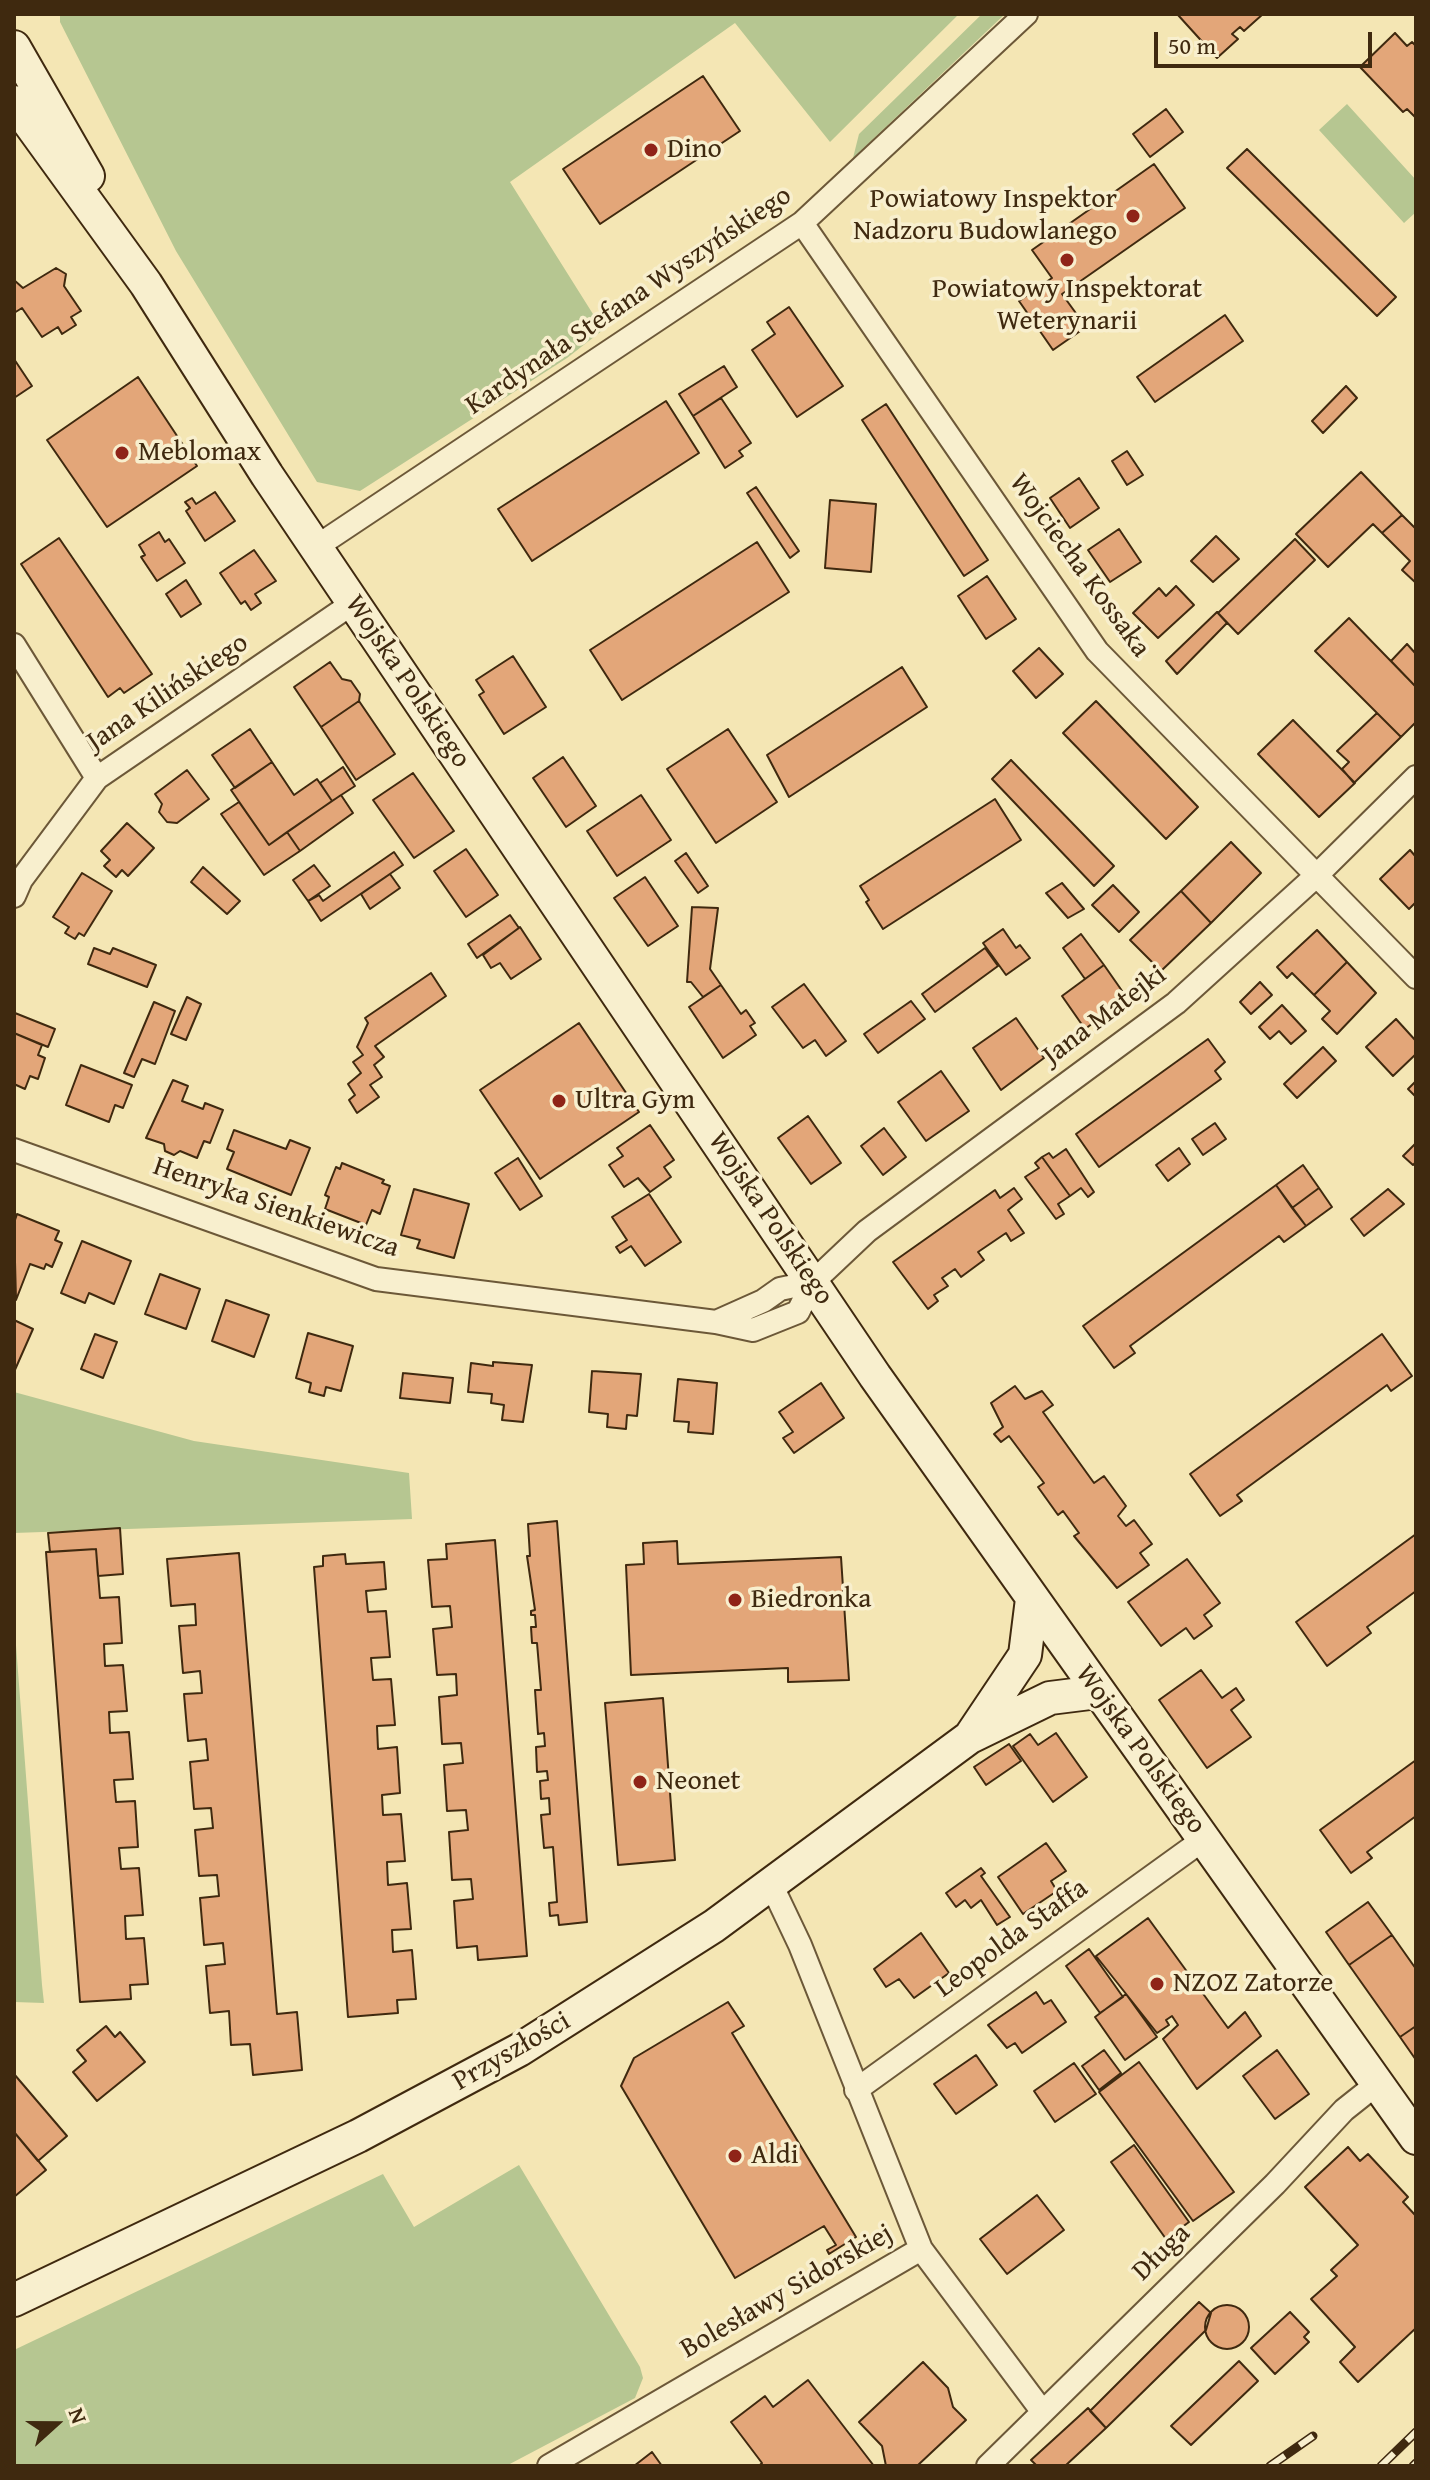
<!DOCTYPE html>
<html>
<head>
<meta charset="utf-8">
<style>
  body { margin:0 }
  #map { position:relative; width:1430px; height:2480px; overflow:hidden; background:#f4e6b4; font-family:"Gentium Book Plus",serif }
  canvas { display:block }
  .frame { position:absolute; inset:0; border:16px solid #3f290f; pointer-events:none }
  .north { position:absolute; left:16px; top:2384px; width:80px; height:80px; -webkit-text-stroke:6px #f8efce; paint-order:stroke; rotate:69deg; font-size:22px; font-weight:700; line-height:32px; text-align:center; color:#3f290f }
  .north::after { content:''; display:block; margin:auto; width:28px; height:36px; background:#3f290f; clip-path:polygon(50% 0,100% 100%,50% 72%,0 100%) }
  .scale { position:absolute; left:1154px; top:32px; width:218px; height:36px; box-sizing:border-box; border:4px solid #3f290f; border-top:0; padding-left:10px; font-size:24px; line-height:28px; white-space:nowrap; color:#3f290f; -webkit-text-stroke:6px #f8efce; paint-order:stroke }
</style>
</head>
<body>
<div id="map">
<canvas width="1430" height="2480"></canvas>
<div class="frame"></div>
<div class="north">N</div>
<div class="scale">50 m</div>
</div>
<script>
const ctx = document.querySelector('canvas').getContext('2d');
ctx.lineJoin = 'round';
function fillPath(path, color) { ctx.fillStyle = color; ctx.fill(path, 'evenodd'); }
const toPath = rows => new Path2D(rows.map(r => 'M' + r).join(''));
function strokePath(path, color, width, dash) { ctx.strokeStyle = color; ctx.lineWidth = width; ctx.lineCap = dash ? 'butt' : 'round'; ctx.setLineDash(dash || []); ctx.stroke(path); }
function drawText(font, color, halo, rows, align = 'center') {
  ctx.font = font + ' "Gentium Book Plus",serif'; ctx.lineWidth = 7; ctx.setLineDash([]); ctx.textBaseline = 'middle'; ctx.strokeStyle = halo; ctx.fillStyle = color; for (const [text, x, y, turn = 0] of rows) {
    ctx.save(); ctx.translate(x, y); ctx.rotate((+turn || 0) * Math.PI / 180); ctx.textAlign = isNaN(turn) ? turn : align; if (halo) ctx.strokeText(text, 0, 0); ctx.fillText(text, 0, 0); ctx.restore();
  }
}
fillPath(toPath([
  [60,14,959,14,830,142,735,23,510,182,603,330,567,358,360,491,317,482,176,251,60,22],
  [982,14,1005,14,853,158,859,134],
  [1347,104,1416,180,1416,212,1404,223,1319,130],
  [14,1392,194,1441,409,1473,412,1519,14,1533],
  [14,1619,42,1985,44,2003,14,2002],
  [519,2165,640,2367,643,2378,635,2398,506,2466,14,2466,14,2350,383,2174,414,2227]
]), '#b6c691');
const building = toPath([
  [1263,14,1244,31,1240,27,1232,34,1238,39,1217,58,1178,15,1263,14],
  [1395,33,1407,46,1412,42,1416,46,1416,118,1407,109,1403,112,1360,67,1395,33],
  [703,76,740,131,600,224,563,169,703,76],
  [1166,109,1183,132,1150,157,1133,134,1166,109],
  [1247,149,1396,297,1377,316,1227,168,1247,149],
  [1154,164,1185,208,1062,294,1086,327,1053,350,1019,301,1052,278,1032,250,1154,164],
  [56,268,66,274,64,286,81,311,71,317,76,325,62,334,58,327,42,337,22,308,14,313,14,280,23,288,56,268],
  [789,307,843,386,797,417,752,350,775,334,767,322,789,307],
  [1225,315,1243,341,1155,402,1137,377,1225,315],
  [14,359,32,386,14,398,14,359],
  [724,366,737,387,693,416,679,394,724,366],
  [138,377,197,466,107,527,47,440,138,377],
  [1346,386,1357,398,1323,433,1312,421,1346,386],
  [721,398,751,443,739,451,743,456,725,468,693,416,721,398],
  [666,401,699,453,532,561,498,509,666,401],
  [886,404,988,560,964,576,862,420,886,404],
  [1127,451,1143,475,1127,485,1112,461,1127,451],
  [1361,472,1402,515,1382,533,1373,524,1328,567,1296,534,1361,472],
  [1079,478,1099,508,1070,528,1050,498,1079,478],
  [756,487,799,551,790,558,747,493,756,487],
  [215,492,235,521,205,541,186,511,190,508,185,502,192,498,196,504,215,492],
  [830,500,876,504,871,572,825,568,830,500],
  [1402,515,1416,529,1416,583,1402,570,1410,561,1382,533,1402,515],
  [1119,529,1141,562,1110,582,1088,550,1119,529],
  [159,532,165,542,169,539,185,563,157,581,141,557,145,555,139,545,159,532],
  [1216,536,1239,559,1213,582,1191,561,1216,536],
  [59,538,152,674,124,693,120,688,108,697,21,564,59,538],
  [1295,539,1315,560,1238,634,1218,613,1295,539],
  [757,542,789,592,622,700,590,650,757,542],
  [254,550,276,581,255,594,261,603,251,610,245,601,241,604,220,573,254,550],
  [987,576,1016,619,986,639,958,596,987,576],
  [186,580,201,604,181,617,166,594,186,580],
  [1176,586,1194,605,1158,638,1133,613,1159,588,1166,596,1176,586],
  [1217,612,1227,623,1177,674,1166,661,1217,612],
  [1349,618,1416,687,1416,722,1401,737,1315,651,1349,618],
  [1407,644,1416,654,1416,687,1391,661,1407,644],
  [1039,648,1063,674,1036,698,1013,671,1039,648],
  [513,656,546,707,504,734,479,695,484,692,476,680,513,656],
  [330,662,342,679,351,681,360,694,359,701,321,727,294,687,330,662],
  [902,667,927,707,789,797,767,755,902,667],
  [359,701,395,754,356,780,321,727,359,701],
  [1096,701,1198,807,1166,839,1063,733,1096,701],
  [1377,713,1401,737,1354,783,1342,769,1349,762,1337,751,1377,713],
  [1293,720,1355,783,1319,817,1258,754,1293,720],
  [250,729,272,762,235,788,212,755,250,729],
  [728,729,777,802,716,843,667,769,728,729],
  [563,757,596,806,566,827,533,778,563,757],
  [1011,760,1114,866,1094,886,992,779,1011,760],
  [272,762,294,795,317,779,332,801,269,845,231,790,272,762],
  [343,767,355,786,332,801,320,783,343,767],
  [187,770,209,799,177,823,167,822,159,812,162,804,155,794,187,770],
  [413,773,454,831,414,858,373,800,413,773],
  [341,795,353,813,300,851,287,832,341,795],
  [641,795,671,840,617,876,587,831,641,795],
  [995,799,1021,840,883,929,866,902,869,900,860,886,995,799],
  [239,802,269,845,287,832,300,851,264,875,221,814,239,802],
  [127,823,154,848,128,876,122,870,116,877,104,866,110,860,101,851,127,823],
  [1231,842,1261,873,1211,923,1181,891,1231,842],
  [466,849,498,895,466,917,434,871,466,849],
  [1410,850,1416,857,1416,902,1409,909,1380,879,1410,850],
  [394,852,403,865,321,921,308,901,319,895,323,901,394,852],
  [686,853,708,886,698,893,675,861,686,853],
  [314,865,330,886,308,901,293,880,314,865],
  [203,867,240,901,227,914,191,882,203,867],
  [82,873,112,891,84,936,79,933,75,939,65,933,69,927,53,917,82,873],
  [390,874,400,888,370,909,361,894,390,874],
  [645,877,678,926,648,946,614,898,645,877],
  [1062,883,1084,909,1068,918,1046,893,1062,883],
  [1113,885,1139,912,1119,932,1092,905,1113,885],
  [1181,891,1211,923,1161,971,1130,940,1181,891],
  [692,907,718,908,710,969,721,985,703,997,691,982,687,982,692,907],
  [510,915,519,928,477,958,468,944,510,915],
  [520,927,541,959,511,979,500,963,491,968,483,955,520,927],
  [1003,929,1016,948,1020,945,1030,958,1006,975,983,943,1003,929],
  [1317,930,1347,962,1314,995,1292,973,1287,978,1277,967,1317,930],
  [1081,934,1104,965,1085,979,1063,948,1081,934],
  [94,948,110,954,113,948,156,965,147,987,88,964,94,948],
  [985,948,998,966,935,1012,922,994,985,948],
  [1347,962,1376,993,1337,1034,1322,1019,1330,1011,1314,995,1347,962],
  [1104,965,1127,998,1085,1029,1062,996,1104,965],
  [431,973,446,996,375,1046,384,1057,374,1065,382,1077,370,1085,379,1097,357,1113,349,1100,355,1095,348,1084,361,1073,353,1062,363,1055,357,1047,368,1023,365,1018,431,973],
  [1260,982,1272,995,1251,1014,1240,1002,1260,982],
  [804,984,846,1041,826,1056,815,1040,803,1048,772,1007,804,984],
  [721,985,741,1014,746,1010,755,1023,750,1026,756,1035,723,1058,689,1007,721,985],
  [187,997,201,1004,186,1040,171,1034,187,997],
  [911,1001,925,1019,878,1053,864,1034,911,1001],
  [154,1002,175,1011,155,1064,142,1059,134,1077,124,1073,154,1002],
  [1282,1005,1306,1031,1291,1044,1279,1031,1270,1039,1259,1027,1282,1005],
  [15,1013,55,1029,48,1047,14,1033,15,1013],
  [1016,1018,1044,1058,1001,1090,973,1048,1016,1018],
  [1396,1019,1416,1041,1416,1054,1393,1076,1366,1047,1396,1019],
  [579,1023,639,1112,540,1179,480,1090,579,1023],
  [14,1033,42,1045,38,1055,45,1058,38,1079,30,1076,25,1089,14,1084,14,1033],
  [1208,1039,1225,1062,1215,1071,1221,1079,1099,1167,1076,1134,1208,1039],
  [1323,1047,1336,1061,1297,1098,1284,1084,1323,1047],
  [81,1065,132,1085,123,1108,115,1105,109,1122,66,1105,81,1065],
  [941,1071,969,1111,926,1141,898,1102,941,1071],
  [173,1080,188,1086,182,1101,203,1109,205,1103,223,1110,210,1143,204,1141,197,1158,180,1151,174,1155,165,1151,164,1144,146,1138,173,1080],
  [1416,1081,1416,1097,1408,1089,1416,1081],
  [808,1116,841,1163,811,1184,778,1138,808,1116],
  [1215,1123,1226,1139,1203,1155,1192,1139,1215,1123],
  [650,1125,674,1160,664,1167,671,1177,650,1192,638,1178,624,1187,609,1165,623,1156,617,1148,650,1125],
  [884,1128,906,1157,883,1175,861,1146,884,1128],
  [234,1130,286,1149,290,1140,310,1148,291,1195,227,1169,234,1152,227,1149,234,1130],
  [1416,1143,1416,1162,1413,1165,1403,1156,1416,1143],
  [1179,1148,1190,1164,1168,1181,1156,1165,1179,1148],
  [1066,1149,1094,1192,1088,1197,1081,1188,1070,1196,1042,1157,1049,1153,1053,1158,1066,1149],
  [1042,1157,1070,1196,1058,1204,1064,1214,1056,1219,1025,1177,1039,1168,1035,1163,1042,1157],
  [518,1158,542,1196,520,1210,495,1173,518,1158],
  [342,1163,384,1180,382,1183,390,1186,380,1214,372,1210,366,1225,325,1209,329,1197,325,1195,336,1167,340,1169,342,1163],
  [1303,1165,1319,1188,1292,1208,1276,1185,1303,1165],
  [1276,1185,1306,1226,1284,1242,1279,1236,1130,1346,1135,1353,1114,1368,1083,1326,1276,1185],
  [1014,1188,1022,1199,1008,1210,1024,1233,1011,1241,1006,1233,978,1252,984,1260,961,1277,955,1269,942,1278,948,1286,934,1295,938,1301,928,1309,893,1262,995,1190,1000,1198,1014,1188],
  [1319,1188,1332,1207,1306,1226,1292,1208,1319,1188],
  [414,1189,469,1204,454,1258,417,1248,420,1240,401,1235,414,1189],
  [1388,1189,1404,1204,1364,1236,1351,1219,1388,1189],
  [649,1194,681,1242,645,1266,631,1246,620,1253,616,1247,627,1240,612,1217,649,1194],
  [17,1214,59,1231,55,1240,62,1243,52,1267,46,1264,44,1269,30,1264,16,1300,14,1223,17,1214],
  [82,1241,131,1261,114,1304,89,1293,85,1303,61,1293,82,1241],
  [160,1274,200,1289,186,1329,145,1314,160,1274],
  [226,1300,269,1315,254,1357,212,1341,226,1300],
  [14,1320,33,1329,14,1372,14,1320],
  [308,1333,353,1346,341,1391,326,1387,324,1396,309,1392,311,1383,296,1378,308,1333],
  [95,1334,117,1342,103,1378,81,1369,95,1334],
  [1382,1334,1412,1376,1391,1391,1387,1385,1237,1495,1242,1501,1220,1516,1190,1474,1382,1334],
  [493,1362,532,1365,523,1422,502,1420,504,1405,491,1403,492,1394,468,1392,471,1363,493,1366,493,1362],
  [592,1371,641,1374,637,1416,627,1415,626,1429,607,1427,608,1414,589,1412,592,1371],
  [403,1373,453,1378,450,1403,400,1398,403,1373],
  [678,1379,717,1383,713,1434,688,1432,689,1422,674,1421,678,1379],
  [821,1383,844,1418,794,1453,783,1438,793,1432,779,1412,821,1383],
  [1015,1386,1025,1399,1042,1391,1053,1405,1043,1412,1094,1483,1104,1476,1126,1506,1118,1516,1126,1526,1134,1520,1152,1544,1140,1553,1149,1565,1117,1588,1074,1536,1079,1533,1063,1511,1058,1515,1038,1487,1044,1483,1009,1436,1001,1442,994,1434,1003,1427,991,1403,1015,1386],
  [557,1521,587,1922,559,1925,558,1915,550,1916,549,1903,557,1902,553,1847,544,1848,541,1815,550,1814,549,1798,541,1799,540,1781,548,1780,547,1771,537,1772,536,1747,545,1746,544,1733,538,1734,535,1690,541,1690,537,1643,532,1643,531,1627,536,1627,535,1615,531,1615,531,1611,535,1610,527,1556,530,1556,528,1524,557,1521],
  [120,1528,123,1574,98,1576,96,1549,50,1552,48,1533,120,1528],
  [1416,1534,1416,1591,1367,1627,1371,1633,1327,1666,1296,1622,1416,1534],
  [495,1540,527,1956,478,1960,477,1946,457,1948,454,1901,473,1899,471,1879,452,1880,449,1832,468,1830,466,1810,447,1811,444,1765,463,1763,461,1743,442,1744,439,1697,457,1695,456,1674,437,1675,433,1629,452,1627,450,1606,432,1607,428,1560,447,1559,446,1544,495,1540],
  [677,1541,678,1564,841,1557,849,1680,788,1682,788,1668,631,1675,626,1565,644,1564,643,1543,677,1541],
  [96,1549,100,1598,119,1597,122,1643,104,1644,105,1666,123,1665,127,1711,109,1712,110,1733,129,1732,133,1779,114,1780,116,1802,135,1801,138,1847,119,1848,121,1869,139,1868,143,1915,125,1916,126,1939,144,1938,148,1984,130,1985,131,1999,80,2002,46,1552,96,1549],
  [239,1553,277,2014,297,2012,302,2070,253,2075,250,2044,231,2045,229,2011,210,2013,206,1966,225,1964,223,1943,204,1945,200,1898,219,1896,217,1875,199,1876,195,1830,213,1828,211,1808,194,1809,190,1762,208,1760,206,1739,188,1741,184,1694,202,1693,200,1671,183,1673,179,1626,196,1625,195,1604,171,1606,167,1559,239,1553],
  [345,1554,346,1564,384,1562,386,1589,366,1591,368,1612,386,1611,390,1657,371,1658,373,1680,391,1679,395,1725,377,1726,378,1749,397,1747,400,1793,382,1795,383,1815,401,1814,405,1861,387,1862,388,1885,407,1883,411,1929,392,1930,393,1952,412,1950,416,1999,397,2000,398,2013,348,2017,314,1567,323,1566,323,1556,345,1554],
  [1187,1559,1220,1603,1204,1615,1212,1626,1194,1639,1186,1628,1161,1646,1128,1602,1187,1559],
  [1201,1670,1222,1698,1236,1688,1244,1700,1231,1710,1251,1737,1207,1768,1159,1700,1201,1670],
  [663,1698,675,1860,618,1865,605,1703,663,1698],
  [1056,1733,1087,1777,1053,1802,1013,1746,1030,1734,1038,1745,1056,1733],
  [1009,1744,1021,1761,986,1785,974,1767,1009,1744],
  [1416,1760,1416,1816,1367,1852,1372,1858,1351,1873,1320,1830,1416,1760],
  [1046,1843,1066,1871,1051,1881,1057,1891,1023,1914,998,1877,1046,1843],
  [981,1868,985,1873,981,1876,1010,1917,997,1925,981,1900,971,1908,965,1900,956,1907,946,1893,981,1868],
  [1368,1902,1392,1935,1349,1965,1326,1932,1368,1902],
  [1148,1918,1228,2028,1245,2012,1261,2036,1197,2089,1163,2039,1178,2025,1172,2016,1166,2020,1169,2025,1157,2033,1096,1956,1148,1918],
  [921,1933,949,1973,914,1998,899,1979,886,1987,874,1969,921,1933],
  [1392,1935,1416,1969,1416,2026,1400,2037,1349,1965,1392,1935],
  [1089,1949,1123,1997,1100,2013,1066,1966,1089,1949],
  [1036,1992,1044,2004,1051,2000,1066,2022,1022,2053,1015,2043,1007,2048,988,2025,1036,1992],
  [1126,1994,1157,2037,1125,2060,1095,2017,1126,1994],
  [728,2002,744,2026,732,2033,856,2237,829,2254,827,2250,836,2245,824,2226,735,2278,621,2086,634,2058,728,2002],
  [106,2026,115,2037,120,2032,145,2062,97,2101,73,2072,86,2061,77,2050,106,2026],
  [1416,2026,1416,2060,1400,2037,1416,2026],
  [1104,2050,1121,2073,1099,2090,1082,2066,1104,2050],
  [1277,2050,1309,2094,1275,2119,1243,2076,1277,2050],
  [976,2055,997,2085,956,2114,934,2084,976,2055],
  [1139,2062,1234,2192,1193,2221,1099,2092,1139,2062],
  [1074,2063,1096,2094,1055,2122,1034,2091,1074,2063],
  [14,2074,67,2136,38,2161,14,2132,14,2074],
  [14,2132,46,2170,14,2197,14,2132],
  [1134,2145,1189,2222,1166,2239,1111,2162,1134,2145],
  [1348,2147,1360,2161,1368,2154,1408,2197,1403,2202,1416,2216,1416,2328,1358,2382,1340,2362,1355,2347,1311,2299,1337,2276,1331,2270,1358,2245,1305,2187,1348,2147],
  [1037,2195,1064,2230,1007,2274,980,2239,1037,2195],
  [1199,2302,1211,2313,1206,2330,1106,2428,1090,2411,1199,2302],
  '1205 2327a22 22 0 1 1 44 0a22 22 0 1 1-44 0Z',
  [1290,2312,1309,2332,1304,2337,1309,2342,1275,2374,1251,2348,1290,2312],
  [1239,2361,1258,2381,1191,2445,1171,2426,1239,2361],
  [923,2362,948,2388,953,2407,966,2420,917,2466,886,2466,882,2446,859,2422,923,2362],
  [808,2380,874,2466,759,2466,762,2463,731,2422,765,2396,773,2407,808,2380],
  [1088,2408,1106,2428,1065,2466,1037,2466,1031,2460,1088,2408],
  [652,2452,662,2466,634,2466,652,2452]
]);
fillPath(building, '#e3a679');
strokePath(building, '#3f290f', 2);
const street = toPath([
  [802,223,1097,651,1416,977],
  [316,547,802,223,1026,14],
  [14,645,97,778],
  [14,896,21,880,97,778,353,603],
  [14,1150,376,1279,716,1322,753,1330,798,1312,813,1282,867,1231,1176,1003,1316,876,1416,777],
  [716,1322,763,1301,780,1289,813,1282],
  [856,2090,1204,1839],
  [921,2249,1042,2411],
  [549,2466,921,2249,800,1945,771,1884],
  [988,2466,1275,2184,1344,2110,1378,2083]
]);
const secondary = toPath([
  [14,47,88,176],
  [14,102,146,284,267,475,875,1376,1416,2138],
  [972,1734,1025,1655,1032,1599],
  [14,2300,358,2136,519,2050,714,1926,970,1737,1050,1698,1098,1692]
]);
strokePath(street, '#6c5838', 26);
strokePath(secondary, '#3f290f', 36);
strokePath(street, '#f8efce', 22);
strokePath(secondary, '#f8efce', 32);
const rail = toPath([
  [1270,2466,1313,2436],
  [1381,2466,1416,2432],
  [1413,2466,1416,2463]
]);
strokePath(rail, '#3f290f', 9);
strokePath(rail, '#f8efce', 6, [18]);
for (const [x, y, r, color] of [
  [651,150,8,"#8f2418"],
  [1133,216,8,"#8f2418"],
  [1067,260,8,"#8f2418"],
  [122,453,8,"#8f2418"],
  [559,1101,8,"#8f2418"],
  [735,1600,8,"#8f2418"],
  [640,1782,8,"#8f2418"],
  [1157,1984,8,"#8f2418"],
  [735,2156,8,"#8f2418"]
]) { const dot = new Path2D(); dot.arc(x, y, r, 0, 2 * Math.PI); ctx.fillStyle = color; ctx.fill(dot); strokePath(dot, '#f8efce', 3); }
drawText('28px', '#3f290f', '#f8efce', [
  ["Dino",667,150],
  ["Powiatowy Inspektor",1117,200,"right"],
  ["Nadzoru Budowlanego",1117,232,"right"],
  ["Powiatowy Inspektorat",1067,290,"center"],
  ["Weterynarii",1067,322,"center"],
  ["Meblomax",138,453],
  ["Ultra Gym",575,1101],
  ["Biedronka",751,1600],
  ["Neonet",656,1782],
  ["NZOZ Zatorze",1173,1984],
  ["Aldi",751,2156]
], 'left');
drawText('28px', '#3f290f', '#f8efce', [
  ["Kardynała Stefana Wyszyńskiego",629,301,-34],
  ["Wojciecha Kossaka",1079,566,54],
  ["Wojska Polskiego",407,682,56],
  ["Jana Kilińskiego",168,693,-34],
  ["Jana Matejki",1105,1016,-37],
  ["Henryka Sienkiewicza",276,1208,19],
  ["Wojska Polskiego",770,1219,56],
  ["Wojska Polskiego",1140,1750,54],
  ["Leopolda Staffa",1012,1939,-36],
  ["Przyszłości",512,2052,-30],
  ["Długa",1162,2253,-44],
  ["Bolesławy Sidorskiej",787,2292,-30]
]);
</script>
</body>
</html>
